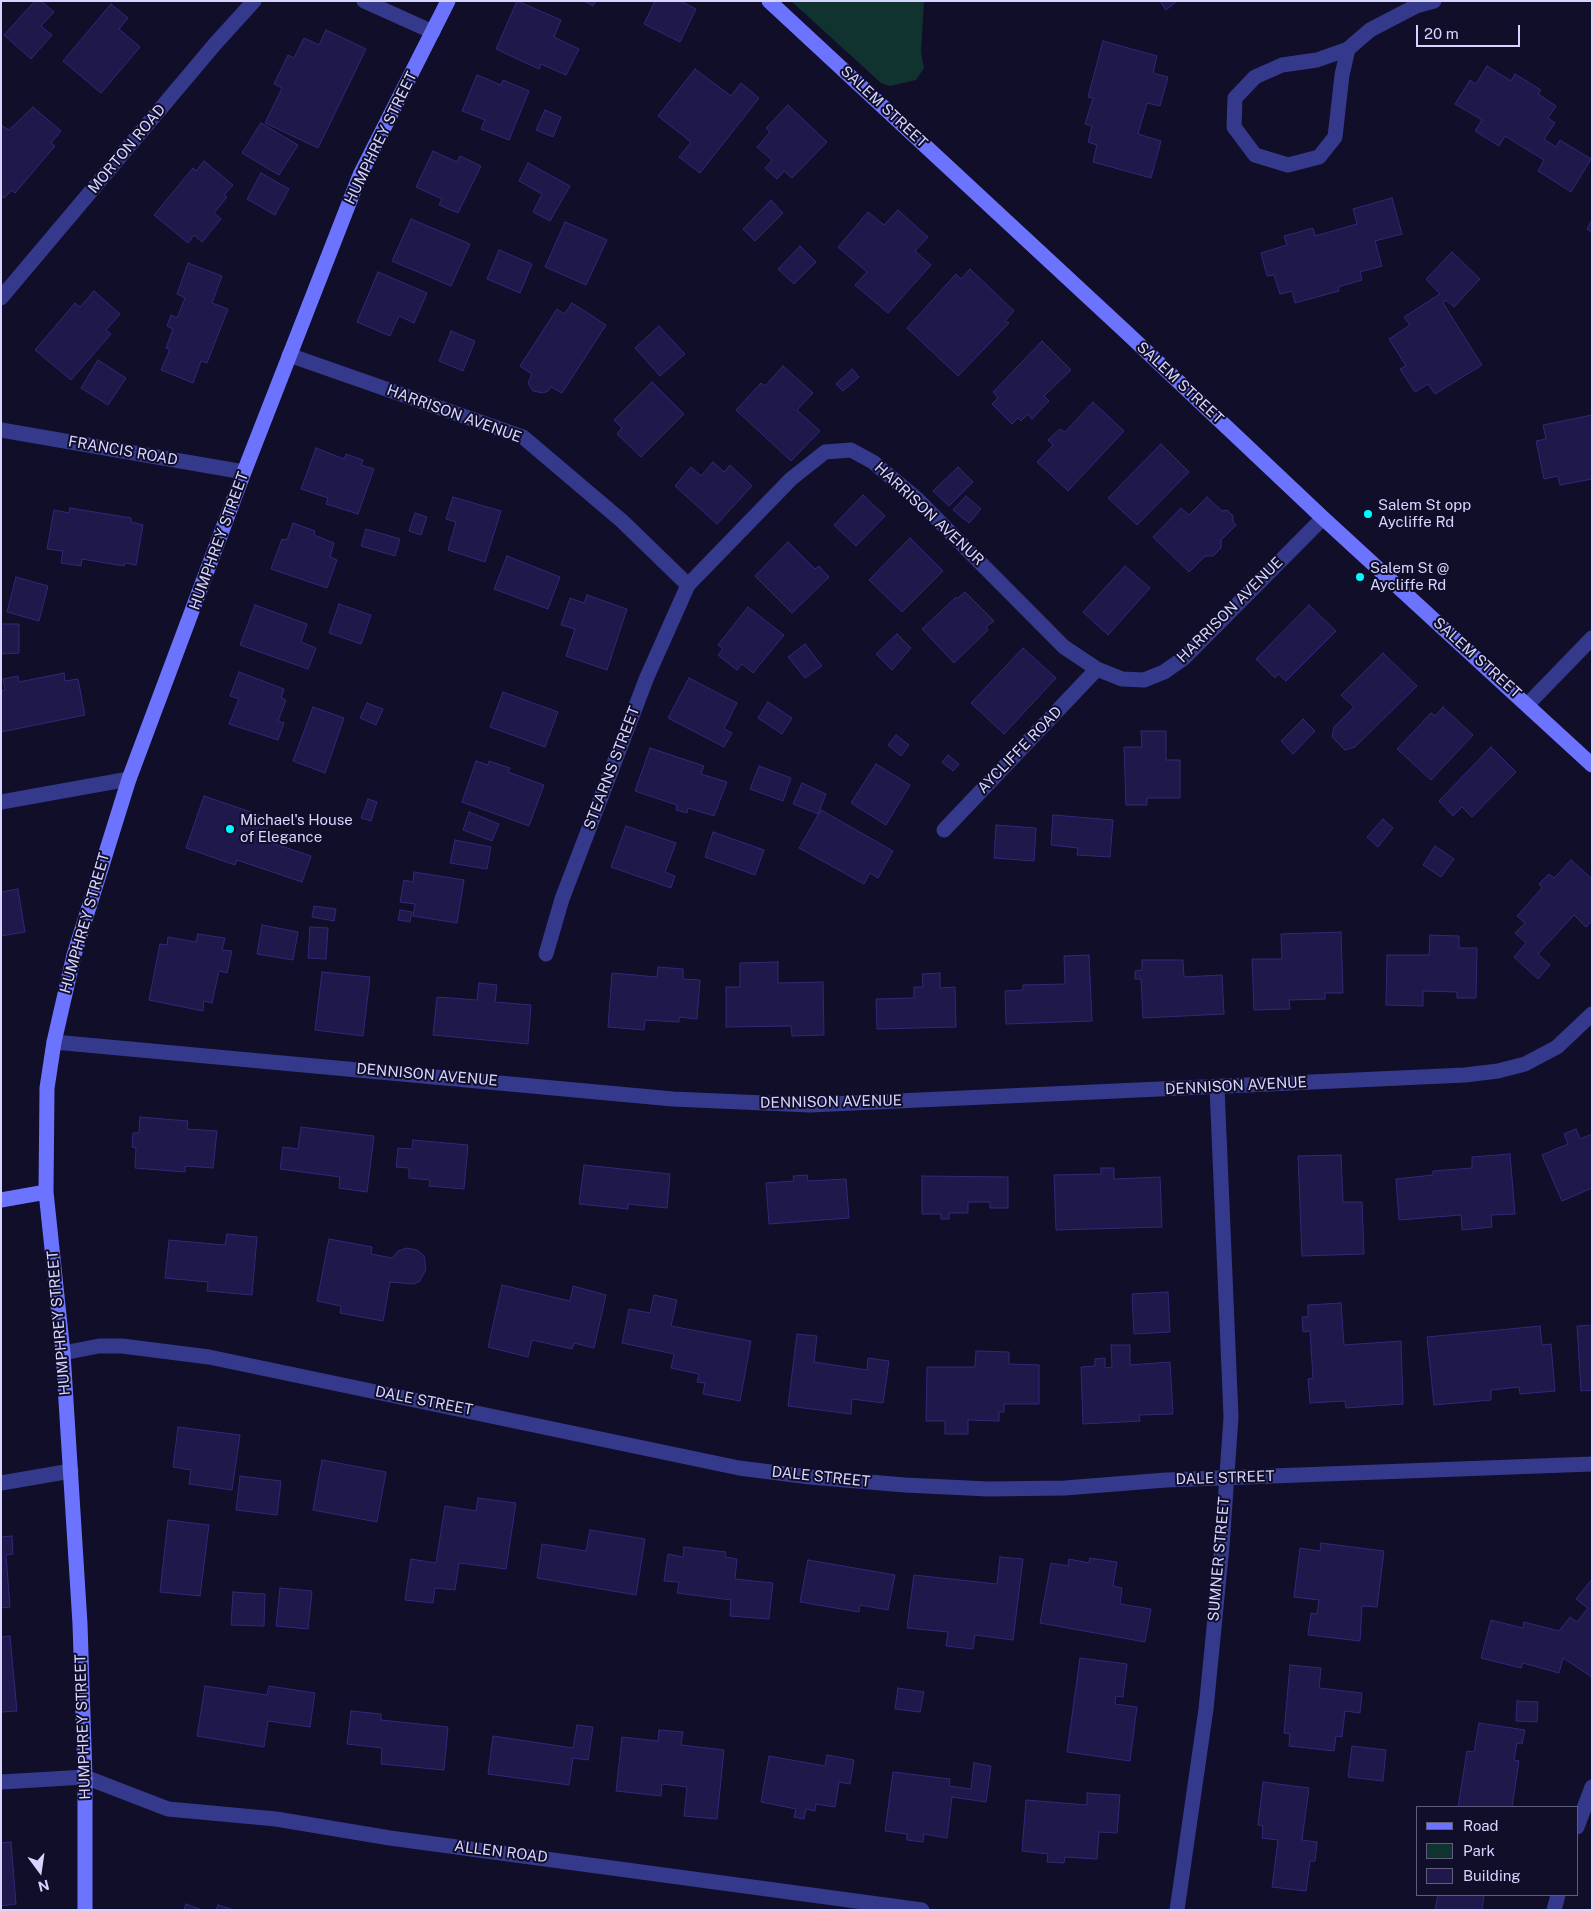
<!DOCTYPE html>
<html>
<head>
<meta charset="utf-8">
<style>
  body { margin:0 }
  #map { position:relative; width:1593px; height:1911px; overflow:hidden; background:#100e29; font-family:"Public Sans",sans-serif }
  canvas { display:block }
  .frame { position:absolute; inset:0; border:2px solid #d7d5ff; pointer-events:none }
  .legend { position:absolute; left:1416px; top:1806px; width:162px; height:90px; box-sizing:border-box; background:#100e29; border:1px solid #605e7f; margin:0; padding:6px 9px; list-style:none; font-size:15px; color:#d7d5ff }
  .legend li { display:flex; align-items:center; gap:10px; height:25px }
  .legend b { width:25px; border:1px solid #605e7f }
  .north { position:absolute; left:15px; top:1846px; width:50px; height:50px; -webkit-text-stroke:4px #100e29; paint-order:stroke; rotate:166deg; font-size:14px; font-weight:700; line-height:20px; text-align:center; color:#d7d5ff }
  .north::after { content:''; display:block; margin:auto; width:18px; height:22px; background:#d7d5ff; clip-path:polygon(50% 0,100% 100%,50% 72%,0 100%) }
  .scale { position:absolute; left:1416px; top:25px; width:104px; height:22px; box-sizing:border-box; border:2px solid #d7d5ff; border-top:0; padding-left:6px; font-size:15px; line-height:18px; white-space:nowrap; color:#d7d5ff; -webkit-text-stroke:4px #100e29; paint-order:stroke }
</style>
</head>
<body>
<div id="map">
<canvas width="1593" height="1911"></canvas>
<div class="frame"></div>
<ul class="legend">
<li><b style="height:6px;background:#6c74ff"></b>Road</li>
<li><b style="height:14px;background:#10332f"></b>Park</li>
<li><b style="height:14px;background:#1f184b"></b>Building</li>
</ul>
<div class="north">N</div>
<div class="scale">20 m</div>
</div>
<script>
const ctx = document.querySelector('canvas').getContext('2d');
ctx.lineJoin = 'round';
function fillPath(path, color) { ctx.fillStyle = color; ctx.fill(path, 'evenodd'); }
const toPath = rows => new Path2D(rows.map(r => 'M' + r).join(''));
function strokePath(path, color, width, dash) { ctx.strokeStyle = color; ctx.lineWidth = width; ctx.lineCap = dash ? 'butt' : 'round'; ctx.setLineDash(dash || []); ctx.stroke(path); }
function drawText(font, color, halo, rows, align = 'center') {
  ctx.font = font + ' "Public Sans",sans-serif'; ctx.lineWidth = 4; ctx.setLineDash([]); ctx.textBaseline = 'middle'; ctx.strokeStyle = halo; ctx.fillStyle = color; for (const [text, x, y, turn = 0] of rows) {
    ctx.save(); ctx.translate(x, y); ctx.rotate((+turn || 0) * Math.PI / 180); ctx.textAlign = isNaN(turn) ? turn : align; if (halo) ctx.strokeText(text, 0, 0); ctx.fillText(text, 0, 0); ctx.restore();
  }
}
fillPath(toPath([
  [791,1,924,1,921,52,924,68,916,80,890,86,881,83]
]), '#10332f');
const building = toPath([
  [35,1,41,1,54,12,41,26,52,35,31,59,4,35,35,1],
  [517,1,561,20,554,37,579,49,566,75,541,64,539,69,496,49,517,1],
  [584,1,596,1,593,6,584,1],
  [655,1,680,1,696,9,680,42,644,24,655,1],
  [1160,1,1177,1,1166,10,1160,1],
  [111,4,128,18,119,29,140,47,101,93,63,61,111,4],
  [326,30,366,49,318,148,265,123,282,88,274,84,288,55,294,58,304,38,319,45,326,30],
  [1103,41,1157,56,1153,73,1168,77,1160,106,1147,103,1138,134,1161,141,1151,178,1093,162,1097,145,1088,142,1092,126,1085,124,1093,98,1088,97,1103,41],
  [1487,66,1511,81,1515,74,1541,90,1538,94,1556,106,1548,118,1555,123,1544,139,1556,147,1560,140,1591,159,1571,192,1538,171,1544,160,1505,136,1499,146,1475,131,1482,120,1455,104,1470,80,1476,84,1487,66],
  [695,69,731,96,741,83,759,98,700,173,679,157,691,142,658,116,695,69],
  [477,75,501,85,503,80,529,91,509,140,481,129,485,120,462,111,477,75],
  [788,105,827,142,792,178,784,171,777,179,765,168,772,160,757,147,770,132,766,128,788,105],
  [33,107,61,131,51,143,55,146,15,193,12,190,4,198,1,196,1,125,9,130,33,107],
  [545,110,561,117,553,137,536,130,545,110],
  [261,123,298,145,279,175,242,153,261,123],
  [433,151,457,162,460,156,481,166,458,213,439,205,442,199,416,187,433,151],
  [204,161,233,185,224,195,227,197,214,213,221,219,202,242,194,235,188,243,154,215,193,168,196,171,204,161],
  [528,163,570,186,550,221,533,212,542,194,519,181,528,163],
  [261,173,289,189,275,215,247,199,261,173],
  [1392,198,1402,234,1375,241,1382,266,1360,272,1362,280,1338,287,1339,291,1295,303,1292,291,1280,294,1274,275,1267,276,1261,253,1287,245,1284,236,1313,228,1315,236,1357,224,1353,209,1392,198],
  [771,200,783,213,755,241,743,229,771,200],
  [898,210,928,237,915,251,931,265,888,313,855,285,867,272,838,247,868,212,884,225,898,210],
  [411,219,470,244,451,286,392,261,411,219],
  [1592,220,1592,232,1587,229,1592,220],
  [565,222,607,240,586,285,545,267,565,222],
  [800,246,816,262,794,284,778,269,800,246],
  [499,250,532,264,520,293,487,279,499,250],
  [1452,252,1480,279,1454,307,1446,300,1443,303,1482,365,1435,394,1428,384,1415,392,1400,369,1406,366,1389,339,1410,325,1404,317,1440,294,1426,279,1452,252],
  [188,263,222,276,212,303,228,309,207,363,201,361,193,383,161,370,170,349,166,348,173,329,167,326,171,315,177,318,185,298,177,294,188,263],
  [970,269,1014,311,1005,321,1009,323,958,376,907,328,956,274,961,279,970,269],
  [378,272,427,293,414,323,399,316,390,336,357,322,378,272],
  [94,291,120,314,106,330,111,334,71,380,35,350,75,303,80,307,94,291],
  [572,303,606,325,562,393,551,387,548,391,543,393,533,391,528,383,532,374,520,366,557,309,564,314,572,303],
  [659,326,685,354,660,376,635,348,659,326],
  [451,331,475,341,463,371,439,361,451,331],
  [1042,341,1071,370,1044,396,1049,401,1032,419,1028,414,1021,421,1018,418,1012,424,992,404,998,398,993,392,1042,341],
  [98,360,126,378,108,405,81,388,98,360],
  [783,366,813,393,797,410,820,431,791,461,736,410,761,383,765,386,783,366],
  [852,369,859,377,843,391,836,384,852,369],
  [652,382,684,414,641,457,617,434,622,428,614,420,652,382],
  [1093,402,1124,431,1068,491,1037,462,1053,445,1048,440,1060,429,1065,432,1093,402],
  [1592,415,1592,479,1560,485,1558,476,1544,479,1536,441,1546,439,1543,425,1592,415],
  [1161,444,1189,472,1137,525,1108,498,1161,444],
  [316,448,344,459,346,454,363,460,361,465,374,469,358,514,326,504,328,498,301,489,316,448],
  [713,462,724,472,730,465,752,486,717,524,675,486,691,467,701,476,713,462],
  [958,467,973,482,949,506,933,491,958,467],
  [863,495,885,516,856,546,834,525,863,495],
  [966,496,981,509,969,523,953,510,966,496],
  [453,497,501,511,485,562,448,550,456,522,446,519,453,497],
  [1207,497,1222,511,1227,510,1233,516,1233,522,1236,525,1221,540,1221,548,1213,556,1205,556,1189,572,1153,537,1181,508,1189,515,1207,497],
  [70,508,131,518,131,522,143,525,136,565,125,563,124,566,82,559,81,566,61,563,63,551,47,549,54,510,69,513,70,508],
  [415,513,427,517,421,535,409,531,415,513],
  [293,523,315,531,314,535,334,543,330,557,337,560,327,588,271,569,282,539,287,540,293,523],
  [366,529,400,539,395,556,361,546,366,529],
  [910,538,943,571,902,612,869,580,910,538],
  [788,542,815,569,819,566,829,577,792,613,755,576,788,542],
  [507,556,560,577,548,609,494,589,507,556],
  [1125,566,1150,588,1108,635,1083,612,1125,566],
  [16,577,48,586,39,621,7,612,16,577],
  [965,592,994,621,986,627,988,630,954,663,922,629,956,597,957,599,965,592],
  [587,595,627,609,607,670,566,656,575,629,561,625,570,598,584,603,587,595],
  [339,604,371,615,361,644,329,633,339,604],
  [255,605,307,624,301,642,316,648,308,669,240,645,255,605],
  [1309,605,1336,631,1286,681,1278,674,1275,678,1256,659,1309,605],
  [748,607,784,635,753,673,742,664,737,670,718,655,723,649,718,645,748,607],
  [1,624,19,624,19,653,1,654,1,624],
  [897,634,911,648,892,670,876,654,897,634],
  [805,644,822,666,805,678,788,657,805,644],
  [1023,648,1056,678,1004,734,971,703,1023,648],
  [1383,653,1417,686,1355,747,1345,750,1332,737,1334,727,1354,707,1341,695,1383,653],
  [239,672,284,689,281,698,286,700,278,721,284,723,278,740,229,724,239,699,230,696,239,672],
  [64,673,65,681,78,679,85,715,1,732,1,691,5,690,3,679,18,676,19,682,64,673],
  [689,678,737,703,724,729,732,733,724,747,668,718,689,678],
  [503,692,558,712,545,747,490,727,503,692],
  [768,702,792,718,782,734,758,718,768,702],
  [367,703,383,709,376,725,360,718,367,703],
  [313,707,344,718,325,773,293,761,313,707],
  [1443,707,1473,735,1431,780,1397,749,1431,713,1435,716,1443,707],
  [1303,719,1315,731,1293,754,1281,741,1303,719],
  [1141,731,1166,731,1166,760,1180,760,1180,798,1147,798,1147,805,1126,805,1124,747,1142,747,1141,731],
  [896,735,909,745,901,756,888,745,896,735],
  [1491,747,1516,772,1472,817,1462,807,1453,816,1439,801,1491,747],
  [650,748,704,766,701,774,727,782,714,816,688,808,687,813,676,810,677,805,635,791,650,748],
  [948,755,959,764,953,771,942,762,948,755],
  [476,761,488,765,489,761,510,768,508,772,544,785,529,826,462,802,476,761],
  [876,764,910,785,886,825,851,803,876,764],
  [759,766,791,778,783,801,750,789,759,766],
  [802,783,826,794,818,814,793,804,802,783],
  [204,796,271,819,263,840,311,856,302,882,237,860,235,865,186,848,204,796],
  [368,799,377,802,371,821,361,818,368,799],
  [821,810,893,851,878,878,870,873,864,884,799,848,821,810],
  [469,812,499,824,492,841,463,830,469,812],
  [1053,815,1113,820,1110,857,1077,855,1078,848,1051,845,1053,815],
  [1383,819,1393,828,1378,847,1367,837,1383,819],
  [996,825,1036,828,1034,861,994,858,996,825],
  [626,826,676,843,665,872,675,876,671,888,611,867,626,826],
  [713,832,764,850,755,875,705,857,713,832],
  [455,840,491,847,487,869,450,863,455,840],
  [1435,846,1454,859,1441,877,1423,865,1435,846],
  [1571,860,1592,879,1592,921,1586,927,1574,915,1538,954,1550,965,1538,979,1514,957,1526,943,1515,933,1525,923,1517,916,1542,888,1539,884,1549,874,1554,878,1571,860],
  [414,872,464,880,457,923,413,916,415,904,400,902,404,880,413,882,414,872],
  [18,889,25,932,1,936,1,892,18,889],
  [314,906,336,909,334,921,312,917,314,906],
  [400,910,412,912,410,922,398,920,400,910],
  [262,925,298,932,293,960,257,954,262,925],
  [310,927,328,928,326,959,308,958,310,927],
  [1341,932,1343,993,1325,993,1325,999,1289,1000,1290,1009,1254,1010,1252,959,1282,959,1281,934,1341,932],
  [198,934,225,938,222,950,232,951,227,973,219,971,212,1003,204,1001,203,1011,149,1000,160,944,167,945,168,937,196,942,198,934],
  [1430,935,1459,936,1459,948,1477,948,1476,998,1457,998,1457,992,1423,991,1423,1006,1386,1005,1387,955,1429,955,1430,935],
  [1089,955,1092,1021,1006,1024,1005,991,1023,990,1023,985,1065,984,1064,956,1089,955],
  [1142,960,1183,960,1184,977,1222,975,1224,1014,1143,1018,1141,979,1135,979,1135,971,1142,970,1142,960],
  [778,962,778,983,823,982,824,1035,792,1036,791,1026,726,1027,726,987,740,987,740,963,778,962],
  [658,967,683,969,683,979,700,980,697,1019,679,1017,679,1022,645,1020,644,1030,608,1027,612,973,657,977,658,967],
  [322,972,370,977,363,1036,315,1030,322,972],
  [940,973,940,988,955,987,956,1027,877,1029,876,999,914,998,914,987,923,987,922,974,940,973],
  [479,983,497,985,495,1002,531,1005,528,1044,433,1035,437,997,477,1000,479,983],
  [140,1117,188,1121,187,1129,217,1131,213,1168,185,1166,185,1172,135,1168,136,1148,132,1147,133,1133,139,1133,140,1117],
  [301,1127,374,1136,367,1192,339,1188,340,1177,280,1169,283,1147,298,1149,301,1127],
  [1576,1129,1580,1139,1592,1134,1592,1188,1562,1201,1542,1155,1568,1144,1564,1134,1576,1129],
  [413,1140,468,1145,464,1189,429,1186,430,1180,409,1178,409,1168,396,1167,398,1148,412,1149,413,1140],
  [1510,1154,1515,1214,1491,1215,1492,1227,1462,1230,1461,1215,1399,1220,1396,1179,1433,1175,1433,1171,1472,1168,1472,1157,1510,1154],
  [1341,1155,1343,1202,1362,1202,1364,1254,1302,1256,1298,1156,1341,1155],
  [584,1165,670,1174,667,1208,628,1204,628,1209,579,1204,584,1165],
  [1101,1168,1114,1168,1114,1179,1160,1177,1162,1227,1056,1230,1054,1175,1101,1174,1101,1168],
  [807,1175,808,1181,846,1179,849,1218,769,1224,766,1183,794,1181,793,1176,807,1175],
  [922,1176,1008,1177,1008,1208,990,1208,990,1202,968,1202,968,1213,949,1213,949,1219,941,1219,941,1214,922,1214,922,1176],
  [227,1234,257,1237,252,1295,207,1291,208,1282,165,1278,169,1240,225,1245,227,1234],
  [329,1239,372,1247,371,1254,392,1258,398,1251,407,1248,417,1250,424,1256,426,1269,420,1281,414,1284,390,1282,383,1321,340,1313,341,1306,317,1301,329,1239],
  [502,1285,570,1301,573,1286,606,1295,594,1348,574,1343,572,1349,532,1340,528,1357,488,1347,502,1285],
  [1168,1292,1170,1332,1134,1334,1132,1294,1168,1292],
  [654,1295,677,1300,671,1326,751,1341,740,1401,703,1394,705,1383,697,1382,699,1374,671,1368,674,1354,622,1343,629,1309,650,1313,654,1295],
  [1341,1303,1344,1345,1401,1341,1403,1404,1346,1408,1345,1401,1310,1403,1308,1379,1313,1378,1310,1331,1303,1332,1302,1317,1308,1317,1308,1305,1341,1303],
  [1592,1325,1592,1390,1581,1391,1577,1326,1592,1325],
  [1540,1326,1542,1345,1551,1344,1555,1391,1520,1394,1519,1387,1491,1390,1491,1400,1434,1405,1427,1337,1540,1326],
  [797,1334,817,1336,814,1362,867,1370,868,1358,889,1361,883,1403,852,1399,851,1414,788,1406,797,1334],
  [1111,1345,1130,1345,1130,1365,1170,1362,1173,1414,1139,1415,1140,1421,1083,1424,1081,1367,1095,1366,1095,1359,1105,1358,1105,1368,1112,1367,1111,1345],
  [976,1351,1009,1352,1009,1364,1039,1365,1039,1404,1004,1404,1004,1412,999,1412,999,1421,968,1420,968,1434,945,1434,945,1421,926,1421,927,1367,975,1367,976,1351],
  [178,1427,240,1435,232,1490,189,1484,191,1470,173,1467,178,1427],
  [322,1460,386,1472,377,1522,313,1510,322,1460],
  [240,1476,281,1481,277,1515,236,1510,240,1476],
  [478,1498,516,1503,506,1569,459,1563,455,1590,435,1588,433,1603,405,1600,411,1559,436,1563,445,1506,476,1511,478,1498],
  [168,1520,209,1525,200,1596,160,1592,168,1520],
  [590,1530,645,1539,636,1595,537,1578,542,1544,586,1551,590,1530],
  [12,1536,13,1554,6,1555,10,1607,1,1608,1,1537,12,1536],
  [1321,1543,1384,1551,1377,1607,1362,1606,1360,1641,1308,1635,1311,1613,1317,1614,1319,1600,1294,1597,1300,1548,1320,1551,1321,1543],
  [684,1547,726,1552,725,1557,737,1559,735,1579,773,1583,769,1619,730,1616,731,1600,677,1593,679,1582,664,1581,668,1554,683,1557,684,1547],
  [1000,1557,1023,1559,1013,1640,975,1635,973,1649,946,1646,948,1632,907,1628,914,1575,997,1584,1000,1557],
  [1090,1558,1117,1562,1113,1586,1122,1588,1120,1604,1151,1609,1145,1642,1040,1623,1051,1563,1068,1566,1069,1559,1089,1563,1090,1558],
  [808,1560,895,1575,888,1610,860,1605,859,1612,800,1602,808,1560],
  [1592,1579,1592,1677,1563,1658,1559,1673,1523,1663,1521,1668,1481,1658,1491,1620,1523,1628,1524,1622,1559,1631,1570,1617,1577,1622,1588,1608,1576,1599,1592,1579],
  [280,1588,312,1591,308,1629,276,1626,280,1588],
  [233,1592,265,1594,264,1626,231,1625,233,1592],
  [10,1636,17,1711,1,1712,1,1637,10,1636],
  [1080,1658,1127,1664,1123,1697,1116,1696,1115,1704,1137,1707,1130,1761,1067,1752,1080,1658],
  [1290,1665,1321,1668,1319,1688,1362,1693,1360,1713,1345,1711,1342,1737,1336,1736,1334,1751,1289,1746,1290,1734,1284,1733,1290,1665],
  [205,1686,267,1695,269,1686,315,1693,310,1727,268,1721,264,1747,197,1736,205,1686],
  [898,1688,924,1692,920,1712,895,1709,898,1688],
  [1517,1701,1538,1702,1537,1722,1516,1721,1517,1701],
  [351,1711,381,1714,381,1720,448,1727,444,1770,381,1764,382,1748,347,1744,351,1711],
  [1479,1723,1525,1730,1522,1744,1517,1743,1514,1760,1519,1761,1512,1807,1458,1807,1467,1751,1474,1752,1479,1723],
  [577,1725,593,1727,588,1760,573,1758,569,1785,488,1774,493,1736,573,1748,577,1725],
  [659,1730,683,1732,681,1745,724,1750,717,1819,684,1816,687,1787,662,1784,661,1796,616,1791,622,1737,658,1741,659,1730],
  [1352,1746,1386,1750,1383,1781,1348,1777,1352,1746],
  [827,1755,854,1760,850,1784,839,1782,835,1807,816,1804,815,1811,806,1809,804,1819,794,1817,796,1809,761,1802,769,1756,825,1766,827,1755],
  [974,1763,991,1766,986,1802,952,1797,947,1838,924,1834,923,1842,907,1840,907,1834,885,1831,893,1772,950,1779,949,1786,971,1789,974,1763],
  [1263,1782,1309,1788,1302,1840,1317,1842,1315,1861,1310,1861,1306,1891,1272,1887,1278,1840,1262,1838,1263,1826,1258,1825,1263,1782],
  [1087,1793,1120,1795,1117,1833,1099,1832,1097,1859,1065,1857,1064,1863,1047,1862,1048,1854,1022,1851,1026,1800,1087,1805,1087,1793],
  [11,1842,16,1904,1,1906,1,1843,11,1842],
  [1438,1895,1484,1895,1482,1910,1435,1910,1438,1895],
  [186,1904,202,1910,184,1910,186,1904],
  [218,1905,234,1910,216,1910,218,1905]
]);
fillPath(building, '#1f184b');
strokePath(building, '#322879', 1);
strokePath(toPath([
  [364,1,433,32],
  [1348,49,1342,75,1335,137,1319,157,1288,165,1255,155,1234,127,1235,98,1255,77,1282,65,1317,60,1348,49,1370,30,1416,6,1434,1],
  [1,298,215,44,254,1],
  [289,355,523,437,622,521,688,585],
  [1,430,244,472],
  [1528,704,1592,638],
  [1,802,129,779],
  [944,830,1097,669],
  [546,954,562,899,647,677,688,585,791,479,825,452,851,450,873,462,917,499,1064,647,1097,669,1122,679,1144,680,1164,672,1184,658,1323,518],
  [54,1042,673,1099,810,1105,1465,1075,1498,1071,1525,1064,1557,1047,1592,1014],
  [63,1353,99,1346,122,1346,209,1357,739,1468,810,1477,905,1485,988,1489,1065,1488,1166,1480,1592,1464],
  [1,1483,71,1471],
  [1,1782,85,1777,168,1809,276,1819,390,1838,922,1910],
  [1577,1827,1592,1787],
  [1177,1910,1206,1709,1222,1546,1231,1417,1217,1087],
  [1554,1910,1558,1895]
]), '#35398b', 15);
strokePath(toPath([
  [769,1,1127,333,1323,518,1592,765],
  [1,1200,46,1192],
  [85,1910,85,1777,80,1624,63,1353,46,1192,47,1088,54,1042,74,955,129,779,244,472,360,175,448,1]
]), '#6c74ff', 15);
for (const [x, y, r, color] of [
  [1368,514,5,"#01faff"],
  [1360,577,5,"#01faff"],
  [230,829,5,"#01faff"]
]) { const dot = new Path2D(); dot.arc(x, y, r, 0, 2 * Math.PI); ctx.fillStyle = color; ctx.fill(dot); strokePath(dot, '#100e29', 2); }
drawText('15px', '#d7d5ff', '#100e29', [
  ["SALEM STREET",884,107,43],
  ["HUMPHREY STREET",381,138,-64],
  ["MORTON ROAD",127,149,-50],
  ["SALEM STREET",1180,383,43],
  ["HARRISON AVENUE",454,414,20],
  ["FRANCIS ROAD",123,451,10],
  ["HARRISON AVENUR",929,514,43],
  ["HUMPHREY STREET",219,541,-70],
  ["HARRISON AVENUE",1230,610,-45],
  ["SALEM STREET",1477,658,42],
  ["AYCLIFFE ROAD",1020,750,-46],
  ["STEARNS STREET",612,768,-69],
  ["HUMPHREY STREET",85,923,-74],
  ["DENNISON AVENUE",427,1075,5],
  ["DENNISON AVENUE",1236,1086,-3],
  ["DENNISON AVENUE",831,1102,-1],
  ["HUMPHREY STREET",59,1323,-95],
  ["DALE STREET",424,1401,11],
  ["DALE STREET",821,1477,6],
  ["DALE STREET",1225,1478,-2],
  ["SUMNER STREET",1219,1559,-85],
  ["HUMPHREY STREET",83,1727,-92],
  ["ALLEN ROAD",501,1852,7]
]);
drawText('15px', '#d7d5ff', '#100e29', [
  ["Salem St opp",1378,505],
  ["Aycliffe Rd",1378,522],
  ["Salem St @",1370,568],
  ["Aycliffe Rd",1370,585],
  ["Michael's House",240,820],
  ["of Elegance",240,837]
], 'left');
</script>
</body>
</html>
